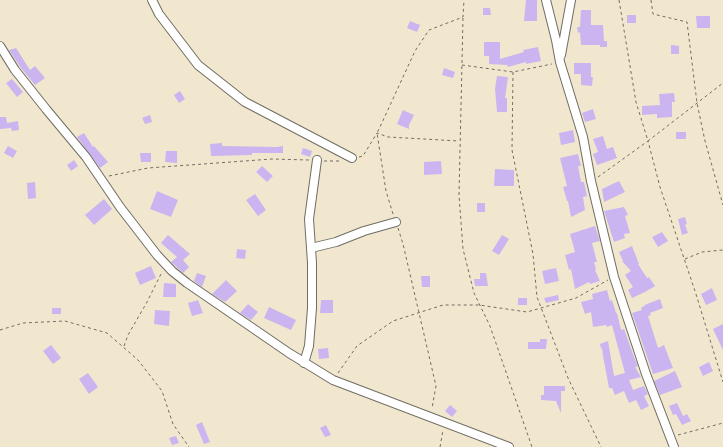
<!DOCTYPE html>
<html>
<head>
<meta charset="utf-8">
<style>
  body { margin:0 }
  canvas { display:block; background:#f1e7ce }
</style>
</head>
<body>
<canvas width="723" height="447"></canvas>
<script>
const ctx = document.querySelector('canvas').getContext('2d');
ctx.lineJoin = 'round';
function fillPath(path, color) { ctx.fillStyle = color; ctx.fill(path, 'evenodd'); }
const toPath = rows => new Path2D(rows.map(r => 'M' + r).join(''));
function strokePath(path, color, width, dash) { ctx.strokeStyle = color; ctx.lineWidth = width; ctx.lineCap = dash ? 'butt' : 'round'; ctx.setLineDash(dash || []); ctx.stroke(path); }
fillPath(toPath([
  [526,0,537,0,537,21,524,21],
  [483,8,490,8,491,15,483,15],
  [581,10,591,10,591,25,603,25,604,41,607,41,607,47,600,47,600,45,581,45,580,32,578,33,577,27,580,27],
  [627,15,636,15,636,23,627,23],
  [696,16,710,16,710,28,697,28],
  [410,21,420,25,417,32,407,28],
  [484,42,500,42,500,59,524,52,523,50,538,47,541,61,526,64,526,62,508,67,507,65,489,64,489,56,484,56],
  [671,45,679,46,679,54,671,54],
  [16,48,30,70,35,66,45,78,35,85,21,68,9,50],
  [574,63,591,63,591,77,593,77,592,86,581,85,581,74,574,74],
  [444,68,455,72,453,78,442,75],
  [497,76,508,77,505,98,507,98,507,112,497,112,495,89],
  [12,79,23,92,17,97,6,83],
  [180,91,185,99,179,103,174,95],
  [674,93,675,102,672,102,672,117,657,118,657,114,642,115,642,106,660,105,659,94],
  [593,109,596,119,585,122,582,113],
  [403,110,414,115,409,125,409,129,397,124],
  [150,115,152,122,145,124,142,118],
  [0,117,6,117,7,123,18,121,19,130,12,131,11,128,0,129],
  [573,130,575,142,561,145,559,133],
  [676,132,686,132,686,139,676,139],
  [84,133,93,147,94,146,108,162,100,168,77,137],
  [603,136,607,149,613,147,617,158,597,165,593,154,598,152,593,139],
  [222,143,222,146,277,147,283,146,283,153,252,153,252,155,211,156,210,144],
  [8,146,17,151,13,158,4,153],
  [303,148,312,151,310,157,301,154],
  [166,151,177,151,177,163,165,162],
  [140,153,151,153,151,162,141,162],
  [578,154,581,166,578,166,581,182,584,182,587,196,583,197,585,210,571,217,568,201,567,201,563,187,567,186,560,158],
  [74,160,78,166,71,171,67,165],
  [441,161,442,174,424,175,424,162],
  [262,166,273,176,267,182,256,172],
  [495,169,514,170,514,186,494,186],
  [619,181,625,192,604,202,602,189],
  [35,182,36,198,28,199,27,183],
  [157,191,178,200,171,217,150,209],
  [255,194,266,210,258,216,246,200],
  [104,199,112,209,94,225,85,215],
  [477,203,485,203,485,212,477,212],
  [624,207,628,215,625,216,630,233,624,234,625,238,614,242,604,211],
  [685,217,687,224,685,225,688,233,682,235,678,219],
  [595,226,600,241,592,243,597,262,594,262,596,269,595,270,600,281,590,284,589,282,575,289,571,269,569,270,565,255,575,252,570,234],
  [662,232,668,241,658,247,652,237],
  [168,235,190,254,183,260,189,267,183,273,171,262,177,257,161,243],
  [502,235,509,239,499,255,492,251],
  [632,246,639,264,638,264,647,278,649,277,655,286,645,292,632,298,628,290,633,287,625,275,631,271,622,261,623,261,619,252],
  [237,249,246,250,245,259,236,258],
  [151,266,156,278,140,285,135,273],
  [556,268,559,281,545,284,542,271],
  [197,273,206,276,202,287,194,281],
  [480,273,486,273,488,286,475,286,474,279,480,279],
  [421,276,430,276,430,287,422,287],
  [226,280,237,291,225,302,212,294],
  [164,283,176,284,176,297,163,297],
  [712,288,717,300,706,305,701,294],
  [607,290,610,301,612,300,616,313,617,313,621,330,624,329,634,357,638,366,635,367,641,377,629,380,633,390,644,386,648,394,644,396,649,406,641,410,636,400,629,403,624,391,615,395,612,388,609,388,603,356,602,348,601,349,600,344,608,341,614,376,625,373,616,340,612,325,607,327,606,325,593,327,591,312,585,314,581,302,593,299,592,294],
  [558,295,559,300,546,303,544,298],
  [518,298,527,298,527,305,518,305],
  [660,299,663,308,650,313,651,315,648,316,658,348,664,345,673,368,653,374,632,313,642,310,641,308,647,304],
  [198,300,203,313,192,316,188,303],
  [321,300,333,300,333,313,320,313],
  [248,304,258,312,251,320,240,313],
  [269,307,296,320,291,330,264,318],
  [52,308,61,308,61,314,52,314],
  [155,310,170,311,169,326,154,324],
  [723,324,723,350,713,329],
  [540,339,547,339,546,349,528,349,528,342,540,342],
  [51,345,61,358,53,364,43,351],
  [328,348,329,358,319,359,318,349],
  [709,362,713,371,703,376,699,367],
  [675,371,682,387,660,395,654,381],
  [88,373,98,387,89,394,79,379],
  [544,386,565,386,565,391,561,391,561,413,556,401,541,400,541,395,544,395],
  [677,403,683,416,687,414,691,421,682,425,676,414,673,415,669,406],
  [450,405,457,411,452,417,445,411],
  [202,422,210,442,204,444,196,425],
  [326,425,331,435,325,437,320,428],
  [176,436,179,443,172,445,169,438]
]), '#cab5f1');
const street = toPath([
  [152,0,159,14,198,65,245,102,352,158],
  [546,0,556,40,560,62,583,137,591,181,614,277,646,374,674,447],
  [0,46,15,70,46,109,86,157,120,207,157,255,172,271,187,283,289,353,333,380,509,447],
  [561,55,571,0],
  [311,248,336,242,364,231,396,222],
  [304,363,309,346,312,308,312,263,309,219,317,160]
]);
strokePath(street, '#706d64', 10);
strokePath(toPath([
  [619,0,636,102,648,141,723,83],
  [651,0,653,14,687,22,697,103,705,141,723,205],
  [463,18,459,195,463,249,474,293,490,326,532,447],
  [462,65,513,72,552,64],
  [513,72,512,150,533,254,537,297,568,378,601,447],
  [359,157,363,156,377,133,388,137,459,141],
  [324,161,341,161],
  [109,176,148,168,272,159,309,160],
  [598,177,648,141,660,187,695,291,723,382],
  [393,214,386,191,377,133,380,127,415,51,429,30,463,17,464,0],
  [398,228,403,244,436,386,432,408],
  [685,259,702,252,723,250],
  [0,330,23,323,65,321,107,333,138,360,162,391,173,424,189,447],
  [124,346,128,335,147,302,162,272],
  [338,373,357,346,393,321,443,305,479,305,527,312,576,298,608,280],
  [678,435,723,423],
  [440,447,443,430]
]), '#706d64', 1, [3, 3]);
strokePath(street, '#fff', 8);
</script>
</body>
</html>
